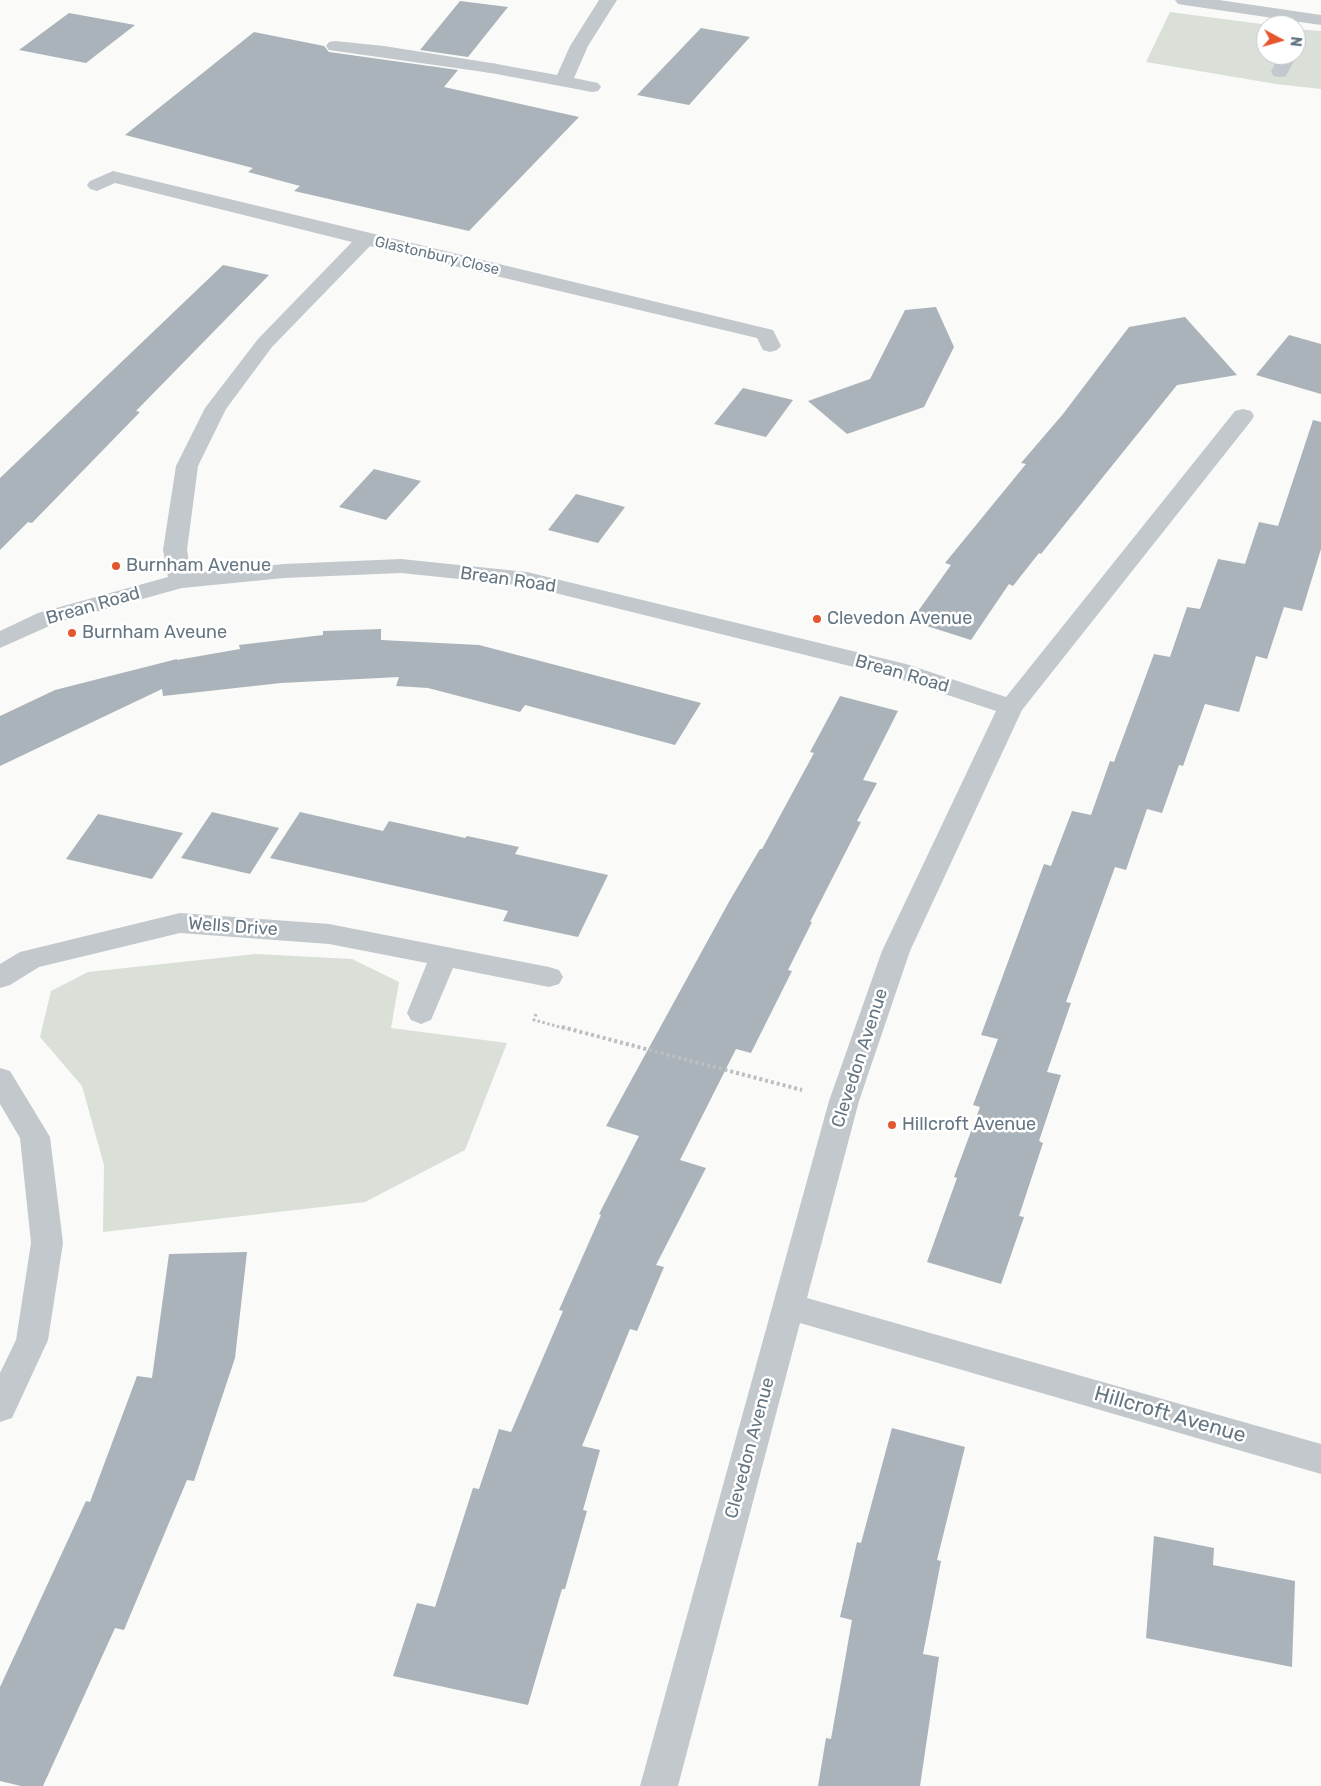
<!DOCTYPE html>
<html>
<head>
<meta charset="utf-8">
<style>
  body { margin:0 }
  #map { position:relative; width:1321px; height:1786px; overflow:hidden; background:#fafaf8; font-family:Rubik,sans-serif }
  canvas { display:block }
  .north { position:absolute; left:1256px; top:15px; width:50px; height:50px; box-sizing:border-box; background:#fff; border:1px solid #c1c8cd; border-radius:50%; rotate:96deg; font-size:14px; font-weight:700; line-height:20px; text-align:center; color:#657683 }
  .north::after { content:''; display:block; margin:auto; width:18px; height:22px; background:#e4572e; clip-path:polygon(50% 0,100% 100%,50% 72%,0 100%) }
</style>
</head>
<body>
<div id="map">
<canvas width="1321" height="1786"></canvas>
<div class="north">N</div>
</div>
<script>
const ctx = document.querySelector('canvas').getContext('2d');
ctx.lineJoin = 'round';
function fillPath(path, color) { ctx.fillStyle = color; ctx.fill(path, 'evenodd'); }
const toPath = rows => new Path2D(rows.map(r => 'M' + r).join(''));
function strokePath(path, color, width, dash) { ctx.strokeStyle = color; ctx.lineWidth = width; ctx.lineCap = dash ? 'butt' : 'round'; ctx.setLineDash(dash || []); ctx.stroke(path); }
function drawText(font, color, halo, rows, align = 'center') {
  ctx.font = font + ' Rubik,sans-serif'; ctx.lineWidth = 5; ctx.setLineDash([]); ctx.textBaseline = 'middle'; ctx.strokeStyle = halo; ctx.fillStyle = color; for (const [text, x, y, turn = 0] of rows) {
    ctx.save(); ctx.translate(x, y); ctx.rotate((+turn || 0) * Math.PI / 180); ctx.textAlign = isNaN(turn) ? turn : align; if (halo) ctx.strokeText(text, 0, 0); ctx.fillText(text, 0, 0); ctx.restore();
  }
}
fillPath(toPath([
  [1170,12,1269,25,1266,25,1266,55,1296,55,1296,29,1321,31,1321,89,1276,84,1146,62],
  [256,954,352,959,399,982,391,1028,507,1043,465,1150,365,1202,103,1232,104,1165,82,1086,40,1037,51,991,88,972]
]), '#dadfd7');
fillPath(toPath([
  [460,1,508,7,468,57,420,50],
  [69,13,135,25,86,63,19,50],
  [701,28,750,37,689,105,637,95],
  [254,32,324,46,329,52,458,70,444,87,579,117,469,231,294,191,300,186,248,172,253,168,125,135],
  [223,265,269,275,136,411,140,412,32,523,28,522,0,550,0,478],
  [936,307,954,347,924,407,847,434,808,401,870,379,905,310],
  [1185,317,1237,375,1177,385,1041,554,1039,553,1013,586,1009,584,971,640,911,621,951,565,945,563,1026,464,1021,463,1063,414,1129,327],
  [1289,335,1321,344,1321,394,1256,375],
  [743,388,793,400,766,437,714,424],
  [1313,420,1321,422,1321,549,1302,611,1284,607,1267,659,1256,656,1239,712,1205,704,1183,766,1179,765,1162,813,1147,809,1126,870,1115,867,1066,1002,1071,1003,1047,1072,1061,1075,1039,1141,1043,1143,1019,1216,1024,1217,1001,1284,927,1262,957,1178,954,1177,980,1107,973,1105,998,1039,981,1035,1044,864,1051,866,1072,811,1091,815,1110,761,1114,762,1154,654,1170,657,1187,607,1200,609,1218,559,1245,564,1259,522,1278,526],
  [374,469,421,481,386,520,339,507],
  [576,494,625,507,598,543,548,530],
  [381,629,381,640,479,645,701,703,675,745,525,705,520,712,428,688,396,686,399,677,281,683,163,696,162,689,0,766,0,716,55,690,177,659,177,660,240,649,239,645,323,635,323,631],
  [840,696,898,711,863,780,877,783,857,821,861,822,810,922,812,922,788,970,792,971,751,1053,736,1049,680,1160,706,1168,656,1265,664,1267,637,1331,630,1329,582,1446,600,1450,583,1510,587,1511,565,1589,562,1589,528,1705,393,1676,417,1603,435,1607,473,1488,479,1489,499,1429,511,1432,563,1311,559,1310,601,1215,599,1214,639,1136,606,1126,730,900,760,849,762,849,814,753,810,752],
  [212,812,279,828,250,874,181,858],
  [300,812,383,831,389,821,465,838,467,836,519,847,515,854,608,875,578,937,503,921,508,911,270,858],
  [98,814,183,833,152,879,66,859],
  [247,1252,235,1358,194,1481,187,1480,124,1630,115,1628,43,1786,21,1786,0,1781,0,1687,86,1501,90,1502,137,1376,152,1378,169,1254],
  [892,1428,965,1447,937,1560,941,1561,923,1654,939,1657,920,1786,818,1786,826,1738,831,1739,852,1620,840,1617,857,1542,861,1543],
  [1154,1536,1214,1548,1213,1565,1295,1581,1292,1667,1146,1638]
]), '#aab3b9');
strokePath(toPath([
  [536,1014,534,1020,567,1029]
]), '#bbbfc2', 3, [2.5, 2.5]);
strokePath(toPath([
  [562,1027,802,1090]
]), '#bbbfc2', 4, [3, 3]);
fillPath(toPath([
  [335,41,384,46,491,63,497,64,500,68,497,72,491,73,329,50,326,46,329,42,335,41]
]), '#c3c8cc');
fillPath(toPath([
  [599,0,617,0,588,46,574,78,598,83,601,87,598,91,592,92,491,73,485,72,482,68,485,64,491,63,557,75,570,46,599,0],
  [1175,0,1219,0,1321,15,1321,25,1184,5,1178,4,1175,0],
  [1296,54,1297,55,1286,76,1280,77,1274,76,1271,72,1279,55,1296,54],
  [113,171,773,330,781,346,777,350,770,352,763,350,757,338,370,246,272,347,226,409,198,466,187,550,191,573,284,564,401,559,527,572,906,664,1006,697,1235,411,1243,409,1251,411,1254,416,1251,421,1022,710,910,951,859,1101,807,1298,1321,1444,1321,1474,800,1323,678,1786,640,1786,829,1101,882,951,996,711,890,676,527,586,401,573,284,578,182,588,56,623,0,648,0,631,38,613,168,577,163,550,176,466,205,408,258,339,352,242,115,183,97,191,90,189,87,185,90,181,113,171],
  [180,913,329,924,549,967,559,970,563,977,559,984,549,987,453,968,431,1020,421,1024,411,1020,407,1013,427,963,329,944,180,933,39,967,10,985,0,988,0,964,20,952,180,913],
  [0,1068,10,1071,50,1137,63,1243,48,1340,12,1418,0,1422,0,1373,16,1340,31,1243,20,1138,0,1104,0,1068]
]), '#c3c8cc');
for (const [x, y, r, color] of [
  [116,566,5,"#e4572e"],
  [817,619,5,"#e4572e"],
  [72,633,5,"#e4572e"],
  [892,1125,5,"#e4572e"]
]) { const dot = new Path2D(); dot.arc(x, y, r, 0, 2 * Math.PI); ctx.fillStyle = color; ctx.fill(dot); strokePath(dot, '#fff', 2); }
drawText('15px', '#657683', '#fff', [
  ["Glastonbury Close",437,256,13]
]);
drawText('18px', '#657683', '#fff', [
  ["Burnham Avenue",126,566],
  ["Clevedon Avenue",827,619],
  ["Burnham Aveune",82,633],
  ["Hillcroft Avenue",902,1125]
], 'left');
drawText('18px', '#657683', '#fff', [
  ["Brean Road",508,580,8],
  ["Brean Road",93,606,-16],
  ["Brean Road",902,674,16],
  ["Wells Drive",233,927,4],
  ["Clevedon Avenue",860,1058,-72],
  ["Clevedon Avenue",750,1448,-75]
]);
drawText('21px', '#657683', '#fff', [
  ["Hillcroft Avenue",1170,1415,16]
]);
</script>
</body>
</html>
